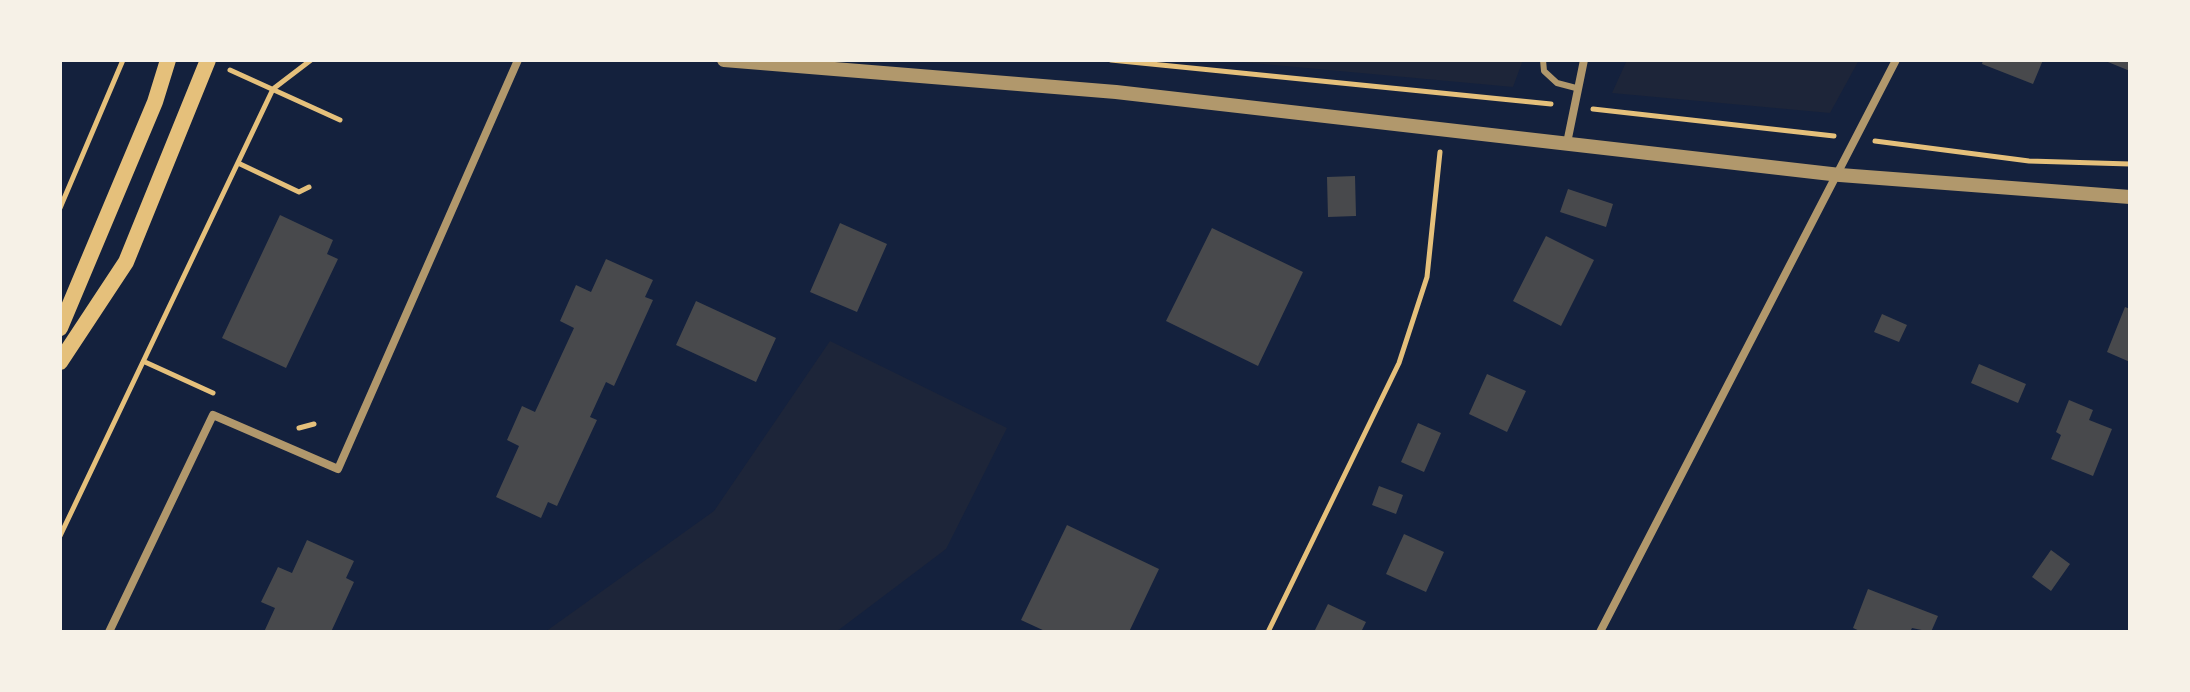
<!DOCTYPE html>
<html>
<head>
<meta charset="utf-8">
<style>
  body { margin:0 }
  #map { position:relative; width:2190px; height:692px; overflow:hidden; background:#14213d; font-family:Roboto,sans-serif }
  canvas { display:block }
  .frame { position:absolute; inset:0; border:62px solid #f6f1e7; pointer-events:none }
</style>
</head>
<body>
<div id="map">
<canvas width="2190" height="692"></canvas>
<div class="frame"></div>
</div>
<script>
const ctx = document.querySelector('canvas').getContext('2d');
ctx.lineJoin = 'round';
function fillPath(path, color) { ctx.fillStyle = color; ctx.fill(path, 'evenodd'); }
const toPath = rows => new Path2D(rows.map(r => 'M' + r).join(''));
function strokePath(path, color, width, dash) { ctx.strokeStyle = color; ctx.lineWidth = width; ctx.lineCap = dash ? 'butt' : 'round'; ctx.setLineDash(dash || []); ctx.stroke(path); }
fillPath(toPath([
  [1220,60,1523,60,1513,87],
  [1627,60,1859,60,1830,113,1612,93],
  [830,341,1007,428,946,549,836,632,545,632,714,511]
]), '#1d2539');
fillPath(toPath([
  [1983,60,2043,60,2033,84,1982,64],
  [2103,60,2130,60,2130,71],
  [1355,176,1356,216,1328,217,1327,177],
  [1568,189,1613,204,1606,227,1560,212],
  [280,215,333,240,327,254,338,259,286,368,222,338],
  [840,223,887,244,857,312,810,292],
  [1212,228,1303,272,1258,366,1166,321],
  [1546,236,1594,260,1561,326,1513,301],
  [606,259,653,280,645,297,653,300,614,386,606,382,590,417,597,420,557,506,548,502,541,518,496,497,519,446,507,440,522,406,535,412,574,328,560,321,576,285,591,292],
  [696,301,776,338,756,382,676,345],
  [2125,307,2130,309,2130,362,2107,352],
  [1882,314,1907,325,1899,342,1874,332],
  [1979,364,2026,384,2018,403,1971,383],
  [1487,374,1526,391,1507,432,1469,414],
  [2069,400,2093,410,2089,420,2112,429,2093,476,2051,459,2061,435,2056,432],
  [1418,423,1441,433,1424,472,1401,462],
  [1379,486,1403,495,1396,514,1372,505],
  [1067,525,1159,569,1129,632,1047,632,1021,620],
  [1404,534,1444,552,1426,592,1386,574],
  [307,540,354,561,346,578,354,582,331,632,264,632,275,608,261,602,278,567,292,573],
  [2051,550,2070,564,2051,591,2032,577],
  [1868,589,1938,616,1931,632,1912,628,1910,632,1862,632,1853,628],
  [1328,604,1366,622,1361,632,1314,632]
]), '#48494c');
strokePath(toPath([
  [1111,60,1551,104],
  [230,70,340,120],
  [1593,109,1834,136],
  [1875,141,2029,161,2130,164],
  [238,163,299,192,309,187],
  [60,208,123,60],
  [145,362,213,393],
  [299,428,314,424],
  [60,536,273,89,311,60],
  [1268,632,1399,363,1427,277,1440,152]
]), '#e5c07b', 5);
strokePath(toPath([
  [1543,60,1544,71,1557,83,1576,88]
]), '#b1986c', 6);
strokePath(toPath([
  [1567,143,1584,60],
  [109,632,213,415,338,469,518,60],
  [1600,632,1896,60]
]), '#b1986c', 8);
strokePath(toPath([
  [724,60,1116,92,1840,175,2130,197]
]), '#b1986c', 14);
strokePath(toPath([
  [60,328,155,102,168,60],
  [60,362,126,262,208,60]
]), '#e5c07b', 16);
</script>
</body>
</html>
